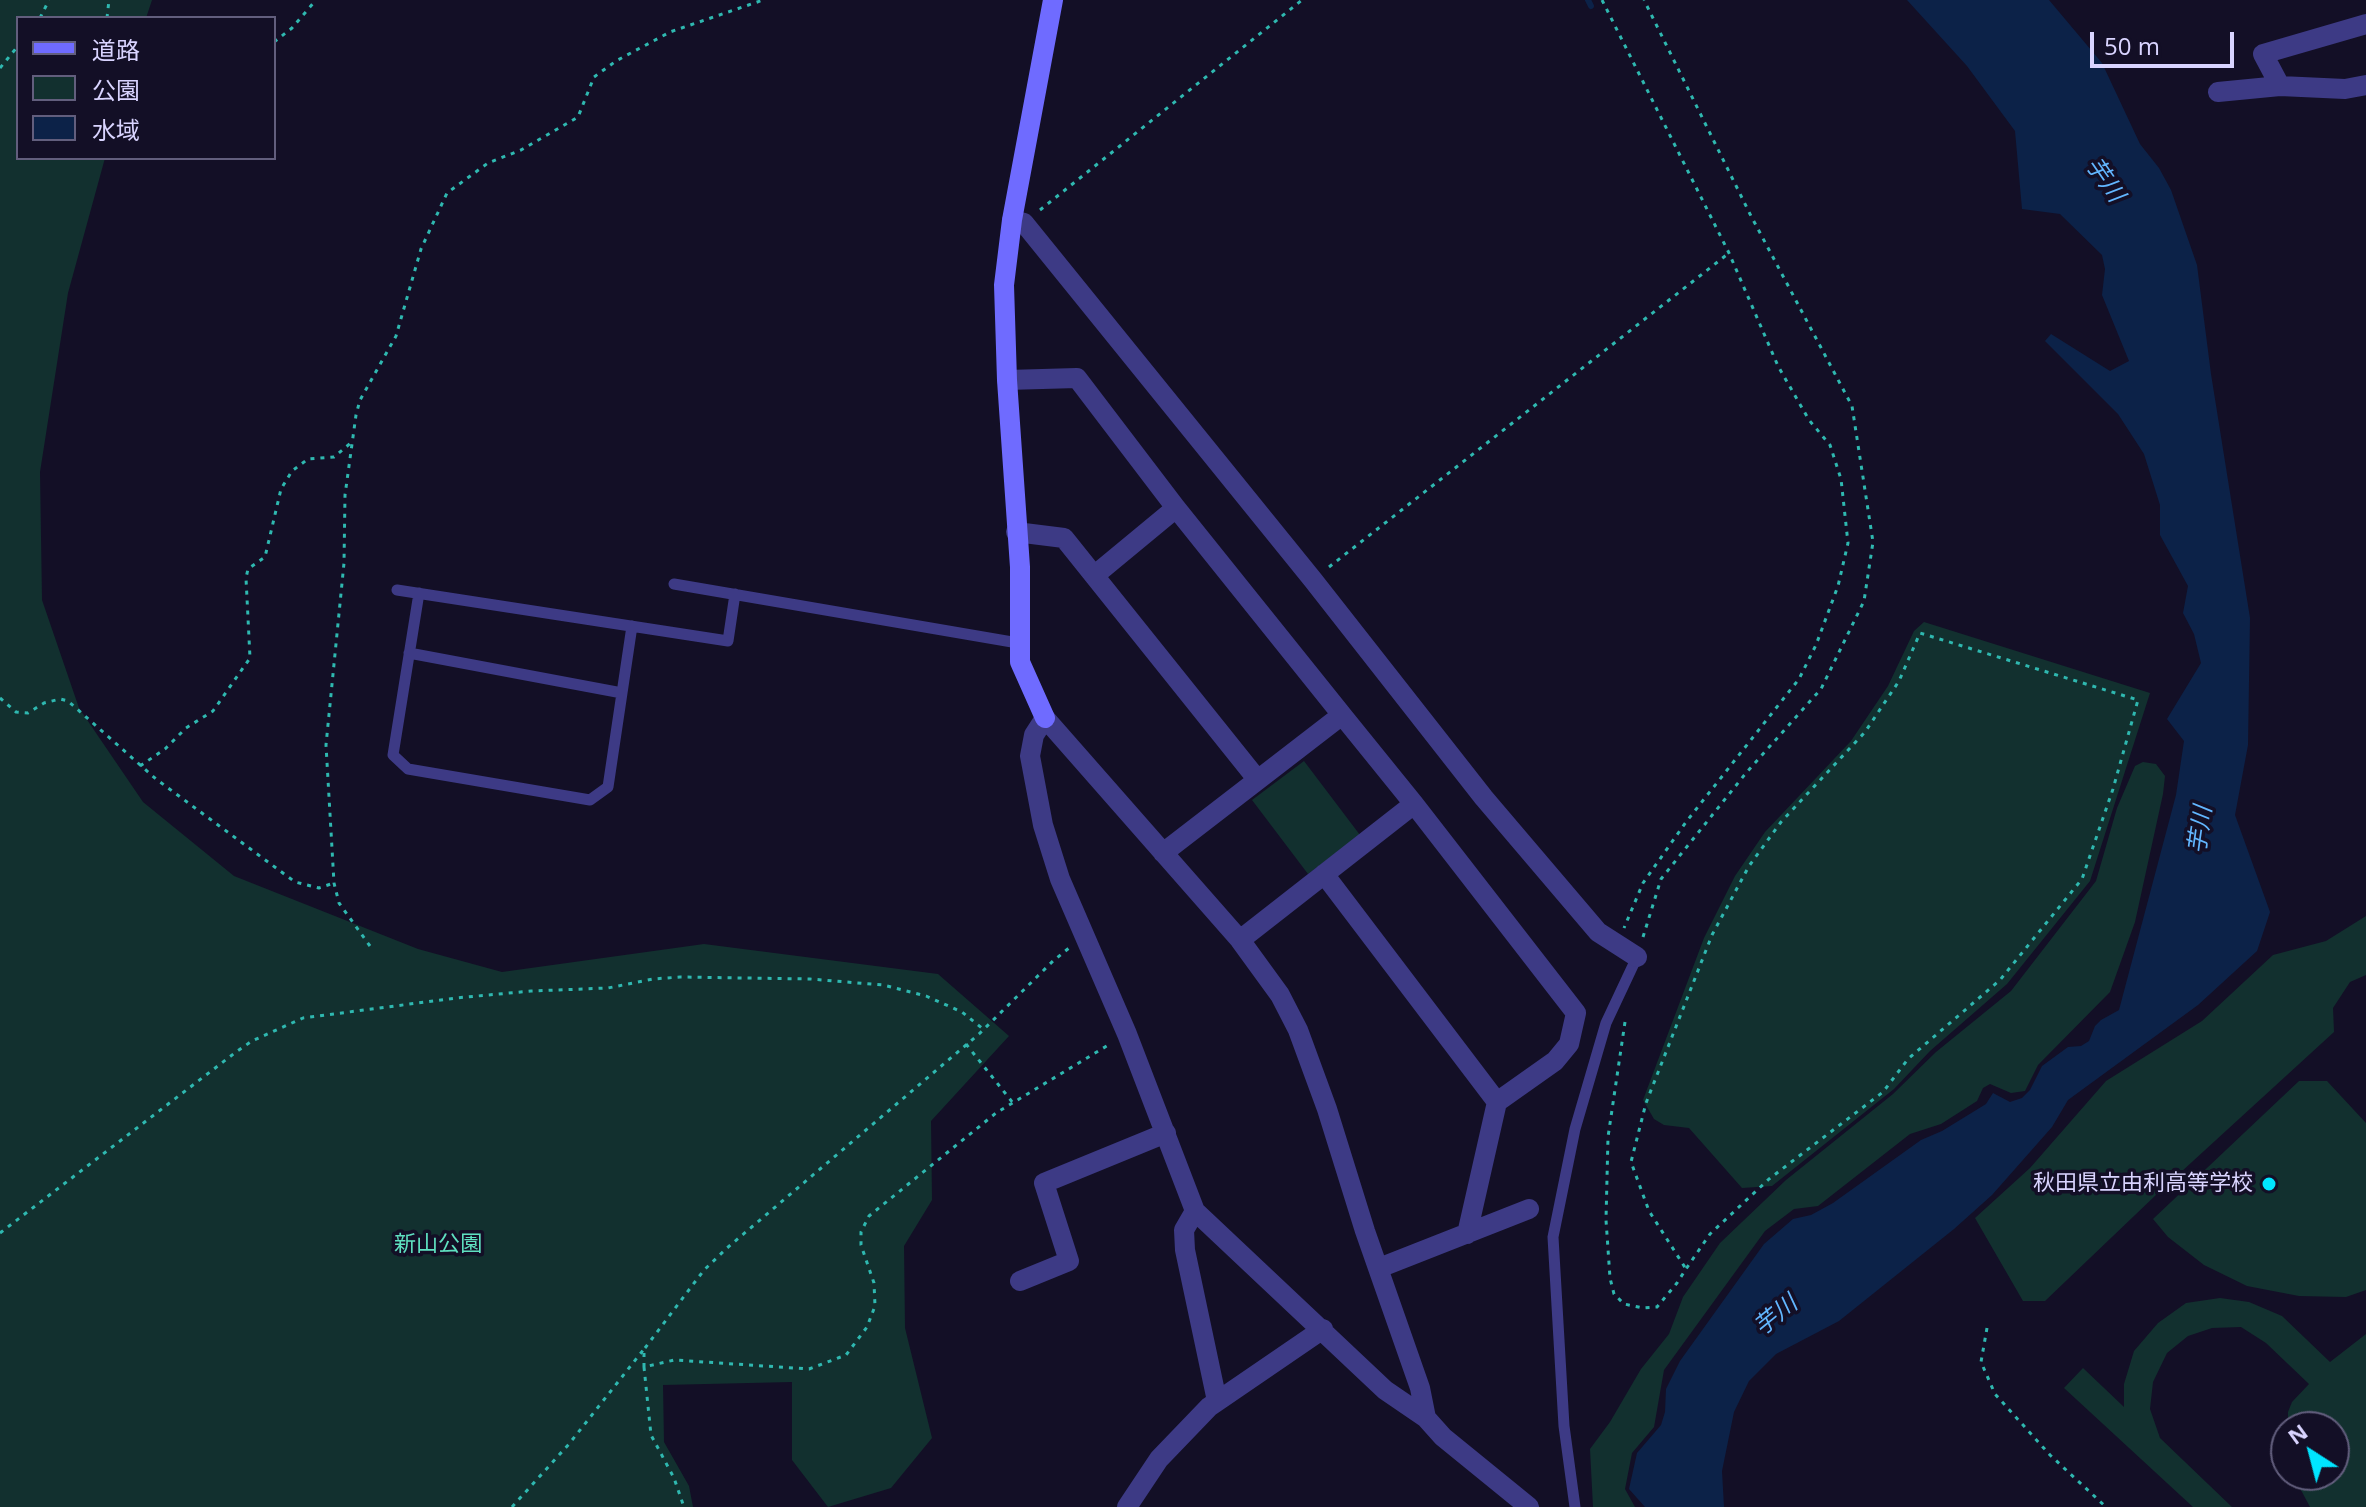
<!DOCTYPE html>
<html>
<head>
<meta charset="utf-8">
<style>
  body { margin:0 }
  #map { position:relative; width:2366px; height:1507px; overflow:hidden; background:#130f26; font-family:"Open Sans","Noto Sans JP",sans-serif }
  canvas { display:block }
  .legend { position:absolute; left:16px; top:16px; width:260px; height:144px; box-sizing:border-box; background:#130f26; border:2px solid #625e7d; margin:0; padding:10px 14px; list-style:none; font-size:24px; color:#d9d4ff }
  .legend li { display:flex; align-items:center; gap:16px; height:40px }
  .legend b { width:40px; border:2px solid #625e7d }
  .north { position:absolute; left:2270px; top:1411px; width:80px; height:80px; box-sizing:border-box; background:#130f26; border:2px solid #625e7d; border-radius:50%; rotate:324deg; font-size:22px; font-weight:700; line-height:32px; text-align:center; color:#d9d4ff }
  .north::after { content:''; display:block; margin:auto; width:28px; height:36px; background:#00e5ff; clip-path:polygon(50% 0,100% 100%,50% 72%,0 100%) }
  .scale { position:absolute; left:2090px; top:32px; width:144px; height:36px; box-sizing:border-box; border:4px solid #d9d4ff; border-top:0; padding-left:10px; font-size:24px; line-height:28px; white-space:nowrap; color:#d9d4ff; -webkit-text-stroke:6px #130f26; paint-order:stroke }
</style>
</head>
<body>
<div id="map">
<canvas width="2366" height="1507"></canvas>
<ul class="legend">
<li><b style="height:10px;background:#6f6bff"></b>道路</li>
<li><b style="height:22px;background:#12302f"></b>公園</li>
<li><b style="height:22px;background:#0c2248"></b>水域</li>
</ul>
<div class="north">N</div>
<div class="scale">50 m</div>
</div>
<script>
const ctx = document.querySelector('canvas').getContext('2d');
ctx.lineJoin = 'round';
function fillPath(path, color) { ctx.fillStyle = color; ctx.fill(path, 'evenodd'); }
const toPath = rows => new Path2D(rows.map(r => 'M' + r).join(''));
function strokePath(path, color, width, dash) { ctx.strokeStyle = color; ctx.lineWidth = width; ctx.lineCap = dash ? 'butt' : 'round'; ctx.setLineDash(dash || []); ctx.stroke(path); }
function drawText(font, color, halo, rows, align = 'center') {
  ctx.font = font + ' "Open Sans","Noto Sans JP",sans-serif'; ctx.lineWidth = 7; ctx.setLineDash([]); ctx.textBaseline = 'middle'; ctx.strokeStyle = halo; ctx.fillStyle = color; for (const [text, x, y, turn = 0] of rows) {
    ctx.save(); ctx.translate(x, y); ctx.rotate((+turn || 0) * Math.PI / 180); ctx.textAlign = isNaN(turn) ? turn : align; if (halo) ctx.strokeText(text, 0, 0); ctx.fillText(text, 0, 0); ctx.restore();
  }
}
fillPath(toPath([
  [0,0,152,0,146,18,18,18,18,158,105,158,68,293,40,472,42,600,79,708,143,802,234,876,418,949,502,972,704,944,938,974,1009,1036,931,1121,932,1200,904,1246,905,1328,932,1438,891,1488,828,1507,792,1460,792,1382,663,1385,664,1442,689,1486,693,1507,0,1507],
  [1924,622,2150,693,2090,881,2007,984,1930,1051,1894,1089,1772,1186,1742,1188,1689,1128,1664,1125,1654,1119,1643,1100,1704,938,1735,876,1765,832,1851,741,1888,686,1914,631],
  [1304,761,1360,835,1308,874,1252,800],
  [2143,762,2156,764,2165,776,2163,794,2135,922,2110,992,2038,1065,2025,1091,2011,1093,1990,1084,1983,1088,1977,1101,1941,1124,1910,1134,1818,1206,1794,1209,1765,1231,1664,1370,1654,1427,1632,1453,1625,1489,1635,1507,1593,1507,1590,1449,1610,1422,1641,1369,1669,1334,1683,1297,1720,1243,1786,1180,1893,1094,1936,1052,2011,991,2096,881,2117,808,2135,766],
  [2366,916,2366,975,2350,982,2333,1008,2334,1032,2157,1194,2045,1301,2023,1301,1975,1218,2030,1168,2106,1081,2202,1021,2273,955,2326,941],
  [2299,1081,2327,1081,2366,1123,2366,1290,2346,1297,2299,1296,2247,1286,2204,1265,2168,1237,2153,1219],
  [2220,1298,2249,1302,2282,1316,2330,1362,2366,1334,2366,1507,2310,1507,2293,1475,2334,1475,2334,1427,2288,1427,2288,1412,2292,1402,2309,1384,2266,1343,2241,1327,2212,1328,2188,1336,2167,1353,2153,1382,2150,1409,2160,1438,2232,1507,2193,1507,2064,1388,2083,1368,2124,1407,2124,1384,2134,1351,2158,1323,2186,1303]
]), '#12302f');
fillPath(toPath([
  [1907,0,2049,0,2102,63,2140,144,2159,168,2171,190,2197,265,2211,374,2250,618,2248,745,2235,815,2270,912,2257,951,2198,1005,2068,1100,2052,1127,1992,1195,1954,1229,1839,1321,1776,1354,1749,1381,1734,1412,1722,1471,1724,1507,1645,1507,1629,1489,1637,1453,1661,1425,1665,1412,1666,1389,1680,1361,1764,1244,1793,1219,1811,1215,1833,1203,1921,1140,1942,1131,1986,1104,1993,1093,2010,1102,2022,1098,2030,1090,2042,1066,2068,1047,2081,1046,2089,1041,2095,1026,2101,1020,2119,1010,2176,795,2184,741,2167,719,2201,663,2194,634,2183,613,2188,586,2160,535,2160,505,2144,454,2118,414,2045,341,2051,334,2110,371,2129,361,2102,295,2105,269,2102,255,2060,214,2022,209,2015,131,1967,66]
]), '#0c2248');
strokePath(toPath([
  [1588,0,1591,6]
]), '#0c2248', 6);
strokePath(toPath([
  [1602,0,1729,253,1778,366,1809,420,1830,445,1841,479,1848,543,1838,586,1816,645,1799,679,1686,822,1643,883,1624,928],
  [40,18,49,0],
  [107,18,109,0],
  [274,42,292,28,316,0],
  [0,68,18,46],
  [113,158,123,158],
  [1040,210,1302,0],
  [1329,567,1729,253],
  [0,698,16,712,28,713,44,703,60,699,68,701,156,779,295,882,319,888,334,883],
  [140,766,165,749,186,728,213,711,250,658,246,578,248,569,265,557,281,489,292,471,308,459,334,457,352,442],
  [1643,937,1661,879,1746,773,1821,689,1864,601,1873,542,1852,406,1750,214,1644,0],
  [370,946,339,903,334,883,326,745,344,563,345,495,356,415,360,400,396,336,421,249,447,193,488,163,521,150,578,117,594,77,616,61,670,32,763,0],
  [1625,1022,1608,1137,1606,1220,1610,1278,1614,1294,1624,1304,1643,1308,1657,1307,1677,1283,1686,1269,1710,1234,1769,1179,1883,1092,1908,1059,2000,980,2082,879,2113,789,2138,700,1920,633,1899,681,1865,732,1781,822,1749,866,1712,935,1646,1103,1631,1162,1649,1211,1686,1269],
  [966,1044,1013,1103],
  [0,1233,236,1052,252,1041,303,1018,456,998,531,991,608,988,653,979,680,977,810,979,883,985,926,996,962,1012,983,1029],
  [1987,1328,1981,1362,1995,1394,2050,1455,2106,1507],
  [645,1348,704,1270,727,1248,979,1034,1053,961,1069,948],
  [644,1367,651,1435,674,1478,684,1507],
  [512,1507,569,1444,644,1349,644,1367,674,1360,809,1369,846,1355,867,1327,875,1306,874,1283,861,1245,861,1232,869,1216,996,1113,1110,1044]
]), '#2fb8b0', 3, [4, 6]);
strokePath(toPath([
  [674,584,1018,643],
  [397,590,728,641,735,594],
  [419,593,393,755,408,769,590,800,608,787,632,626],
  [409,653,622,693],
  [1575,1507,1564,1426,1553,1237,1575,1129,1606,1023,1637,957]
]), '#3d3a85', 11);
strokePath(toPath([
  [2280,86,2263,54,2366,24],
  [2218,92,2280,86,2345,89,2366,85],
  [1012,220,1024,223,1313,580,1484,798,1598,932,1637,957],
  [1007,380,1077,378,1176,508,1342,715],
  [1016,532,1064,538,1257,779],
  [1095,575,1176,508],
  [1163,853,1342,715,1414,804,1576,1013,1569,1044,1555,1061,1497,1102,1467,1234],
  [1324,874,1497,1102],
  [1240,940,1414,804],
  [1195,1211,1184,1230,1185,1250,1217,1401],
  [1379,1268,1529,1209],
  [1020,1281,1069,1261,1044,1183,1166,1133],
  [1426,1418,1420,1388,1365,1231,1327,1109,1298,1030,1280,995,1240,940,1045,718,1034,735,1030,756,1043,825,1060,879,1127,1034,1195,1211,1385,1390,1426,1418,1443,1437,1529,1507],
  [1127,1507,1159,1459,1209,1407,1323,1329]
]), '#3d3a85', 20);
strokePath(toPath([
  [1045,718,1020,662,1020,567,1007,380,1004,285,1012,220,1053,0]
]), '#6f6bff', 20);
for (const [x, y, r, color] of [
  [2269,1184,8,"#00e5ff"]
]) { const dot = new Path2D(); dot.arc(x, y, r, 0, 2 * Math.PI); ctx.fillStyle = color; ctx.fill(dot); strokePath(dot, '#130f26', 3); }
drawText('22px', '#d9d4ff', '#130f26', [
  ["秋田県立由利高等学校",2253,1184]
], 'right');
drawText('22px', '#5fe0c0', '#130f26', [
  ["新山公園",438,1245]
]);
drawText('italic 24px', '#62b6ff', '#130f26', [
  ["芋川",2104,180,55],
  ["芋川",2201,830,-82],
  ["芋川",1776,1316,-39]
]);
</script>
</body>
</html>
